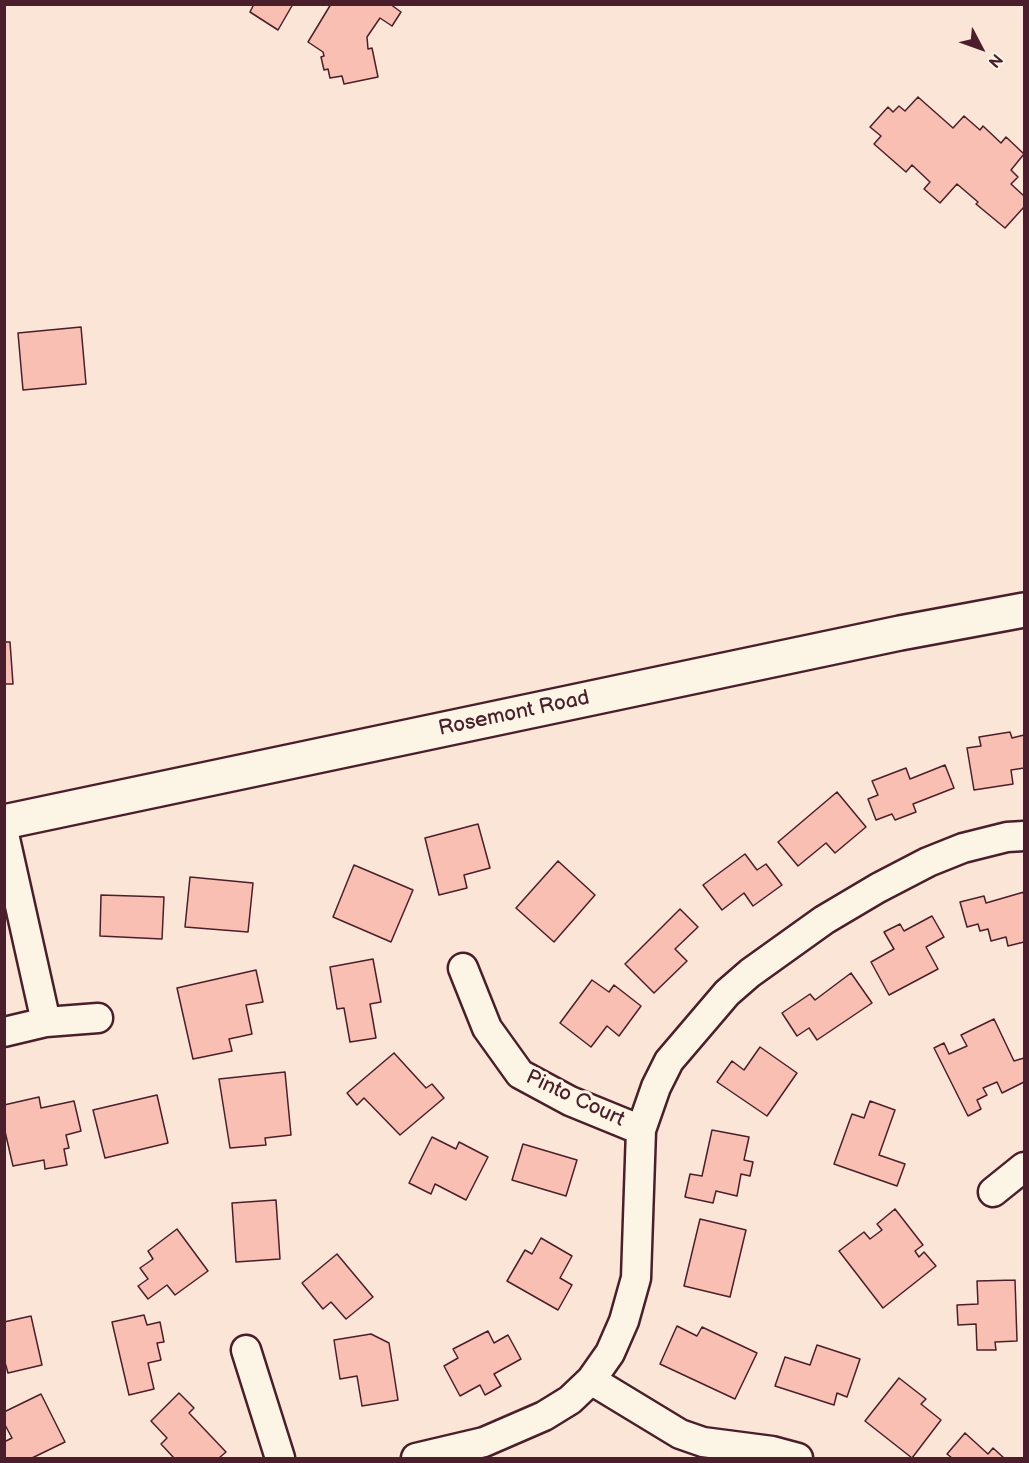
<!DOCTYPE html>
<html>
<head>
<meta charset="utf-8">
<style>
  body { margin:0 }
  #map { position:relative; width:1029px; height:1463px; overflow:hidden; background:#fbe5d6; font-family:"Balsamiq Sans",sans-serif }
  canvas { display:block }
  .frame { position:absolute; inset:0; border:6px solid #4a1f2b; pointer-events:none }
  .north { position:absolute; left:951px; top:18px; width:60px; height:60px; -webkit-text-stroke:4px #fcf5e5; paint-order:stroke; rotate:131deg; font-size:16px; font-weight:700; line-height:24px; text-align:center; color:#4a1f2b }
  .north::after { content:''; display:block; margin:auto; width:21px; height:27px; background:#4a1f2b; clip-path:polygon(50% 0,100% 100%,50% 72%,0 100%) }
</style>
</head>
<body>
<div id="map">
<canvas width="1029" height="1463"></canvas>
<div class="frame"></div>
<div class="north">N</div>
</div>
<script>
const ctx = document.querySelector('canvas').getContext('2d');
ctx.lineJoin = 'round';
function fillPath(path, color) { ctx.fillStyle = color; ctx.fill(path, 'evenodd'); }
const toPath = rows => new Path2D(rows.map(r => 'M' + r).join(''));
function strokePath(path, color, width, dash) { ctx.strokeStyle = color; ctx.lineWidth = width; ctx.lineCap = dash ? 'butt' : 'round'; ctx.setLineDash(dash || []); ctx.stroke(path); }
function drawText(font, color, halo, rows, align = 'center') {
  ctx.font = font + ' "Balsamiq Sans",sans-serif'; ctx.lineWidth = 6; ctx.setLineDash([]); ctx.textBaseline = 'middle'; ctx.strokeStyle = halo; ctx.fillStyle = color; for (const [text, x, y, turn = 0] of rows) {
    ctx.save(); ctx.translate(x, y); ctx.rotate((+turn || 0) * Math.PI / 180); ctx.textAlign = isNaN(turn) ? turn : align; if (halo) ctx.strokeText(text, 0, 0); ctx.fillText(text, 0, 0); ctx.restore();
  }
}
const building = toPath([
  [254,4,293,4,278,30,250,12,254,4],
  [331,4,390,4,401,12,392,26,380,18,367,37,368,49,372,48,378,77,344,84,342,76,330,78,328,69,324,70,321,57,324,56,323,52,308,42,331,4],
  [918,97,953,128,964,116,980,130,983,126,1001,143,1006,137,1024,154,1011,170,1018,177,1011,184,1024,196,1024,207,1005,228,976,204,978,202,957,184,940,203,924,189,930,182,912,165,906,172,874,144,881,136,870,127,888,107,893,112,899,106,905,111,918,97],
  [81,327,86,384,23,390,18,333,81,327],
  [4,642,10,642,13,684,4,684,4,642],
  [1010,732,1012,738,1024,735,1024,768,1011,770,1013,784,974,790,967,748,981,746,979,737,1010,732],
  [945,765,954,788,913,804,916,812,895,820,892,814,876,820,868,799,878,795,872,781,906,768,910,779,945,765],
  [837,792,866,827,835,853,826,843,798,866,778,842,837,792],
  [478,824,490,868,464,875,467,888,439,895,425,838,478,824],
  [745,854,757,870,766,864,782,885,753,906,744,893,722,910,703,885,745,854],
  [558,861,595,895,554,942,516,908,558,861],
  [354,865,413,890,391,942,333,917,354,865],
  [190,877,253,883,248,932,185,927,190,877],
  [1024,892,1024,942,1008,946,1006,937,991,941,988,929,980,931,978,924,967,927,960,902,984,896,986,903,1024,892],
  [101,895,164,897,162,939,100,936,101,895],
  [680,909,698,927,675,949,687,961,654,993,625,964,680,909],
  [932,916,944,937,926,947,938,969,889,995,871,962,894,949,884,932,900,924,904,931,932,916],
  [373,959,381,1002,370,1004,376,1038,350,1042,344,1008,337,1009,330,967,373,959],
  [256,970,263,1002,246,1005,252,1034,229,1039,232,1051,193,1059,177,988,256,970],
  [851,973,872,1003,817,1040,809,1028,797,1036,782,1013,810,994,815,1000,851,973],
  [592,980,609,992,614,985,641,1006,619,1036,607,1026,591,1047,560,1023,592,980],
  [994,1019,1014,1061,1024,1058,1024,1082,1002,1093,997,1082,983,1088,987,1095,977,1100,981,1109,968,1116,934,1048,944,1043,949,1054,967,1046,961,1035,994,1019],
  [760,1047,797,1073,767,1116,717,1082,732,1061,744,1070,760,1047],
  [394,1053,426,1088,432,1084,444,1098,400,1135,364,1098,357,1105,347,1093,394,1053],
  [285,1072,291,1135,265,1138,266,1145,230,1148,219,1079,285,1072],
  [157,1095,168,1143,105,1158,93,1110,157,1095],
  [39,1097,41,1108,74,1101,81,1131,66,1135,69,1148,64,1149,67,1165,45,1169,44,1160,13,1166,4,1127,4,1105,39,1097],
  [870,1101,895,1110,879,1155,905,1164,897,1186,834,1164,852,1114,864,1118,870,1101],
  [712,1130,749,1137,744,1160,753,1162,750,1176,741,1174,737,1196,716,1191,713,1203,685,1197,690,1174,702,1176,712,1130],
  [432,1137,456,1149,459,1142,488,1157,466,1200,435,1184,431,1194,409,1183,432,1137],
  [523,1144,577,1160,566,1196,512,1180,523,1144],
  [276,1200,280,1259,236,1262,232,1203,276,1200],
  [895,1209,923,1245,915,1251,919,1257,924,1252,936,1266,883,1308,839,1251,864,1232,870,1239,882,1230,877,1224,895,1209],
  [700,1219,746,1230,730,1297,684,1286,700,1219],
  [177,1229,208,1271,175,1295,167,1285,148,1299,138,1286,148,1279,140,1268,153,1259,148,1251,177,1229],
  [541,1238,572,1256,560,1278,572,1285,558,1310,507,1281,525,1250,532,1254,541,1238],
  [337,1254,373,1297,346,1319,331,1302,323,1309,302,1283,337,1254],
  [1015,1280,1017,1341,995,1342,996,1350,977,1350,976,1324,958,1325,957,1305,978,1304,977,1281,1015,1280],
  [144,1315,147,1325,160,1322,164,1342,157,1343,161,1360,148,1363,154,1389,129,1395,112,1322,144,1315],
  [31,1316,42,1365,8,1373,4,1359,4,1322,31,1316],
  [677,1326,697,1336,702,1327,757,1353,735,1399,660,1364,677,1326],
  [488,1331,494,1343,508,1335,521,1359,494,1374,501,1386,485,1395,480,1385,460,1396,444,1366,458,1358,453,1349,488,1331],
  [371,1334,389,1343,398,1400,362,1406,357,1376,340,1379,334,1340,371,1334],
  [817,1345,860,1359,847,1397,837,1393,834,1405,775,1386,785,1357,810,1365,817,1345],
  [899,1378,926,1399,921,1404,941,1420,912,1458,865,1421,899,1378],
  [179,1393,194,1408,189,1413,226,1452,219,1458,174,1458,161,1444,167,1438,151,1421,179,1393],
  [41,1394,65,1442,32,1458,5,1458,4,1442,12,1438,4,1423,4,1412,41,1394],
  [965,1433,988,1454,993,1448,1004,1458,952,1458,947,1454,965,1433]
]);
fillPath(building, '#f9bfb3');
strokePath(building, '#4a1f2b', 1.5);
const minor = toPath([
  [4,834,46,1022],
  [463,968,487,1028,520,1074,570,1101,641,1130],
  [4,1032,46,1022,98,1018],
  [993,1192,1024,1167],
  [246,1350,280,1458],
  [591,1380,680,1434,703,1442,772,1451,798,1458],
  [416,1458,484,1442,544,1416,570,1400,591,1380,610,1353,624,1321,636,1278,641,1130,656,1087,669,1061,727,993,750,973,824,920,878,888,928,862,963,848,1007,837,1024,836]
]);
const secondary = toPath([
  [4,822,900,633,1024,610]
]);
strokePath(minor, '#4a1f2b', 33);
strokePath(secondary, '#4a1f2b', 38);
strokePath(minor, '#fcf5e5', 28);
strokePath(secondary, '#fcf5e5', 33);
drawText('21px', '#4a1f2b', '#fcf5e5', [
  ["Rosemont Road",514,714,-12],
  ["Pinto Court",575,1099,25]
]);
</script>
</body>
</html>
